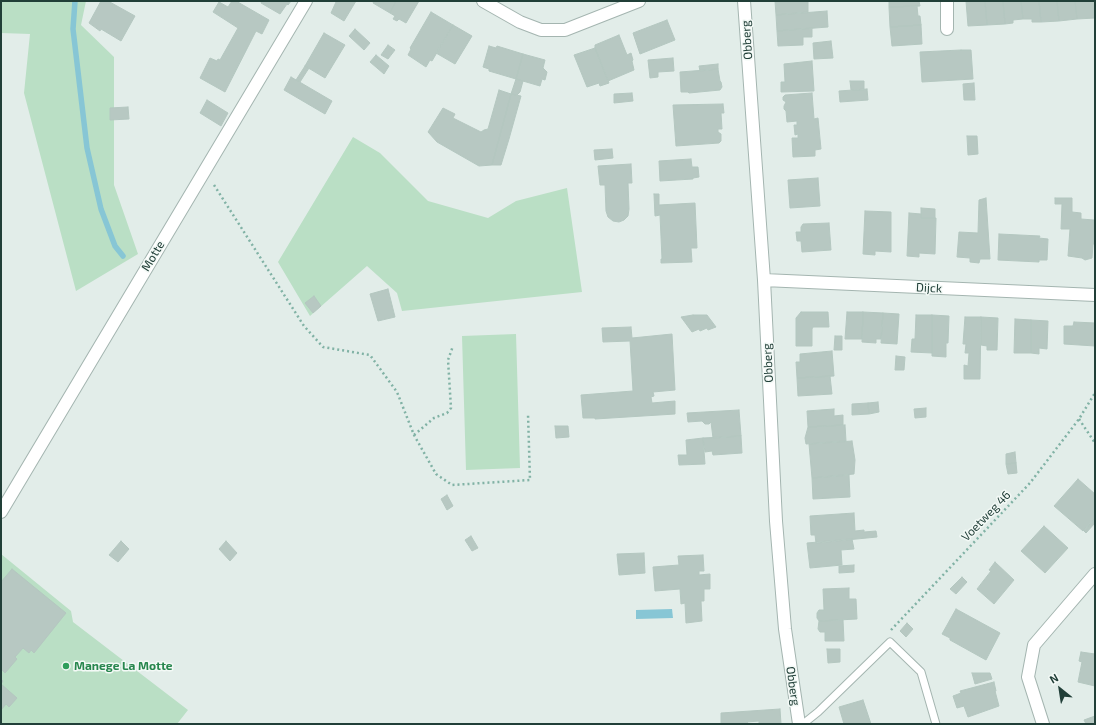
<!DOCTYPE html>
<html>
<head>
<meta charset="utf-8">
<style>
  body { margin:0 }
  #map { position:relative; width:1096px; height:725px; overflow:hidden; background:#e2ede9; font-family:"Exo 2",sans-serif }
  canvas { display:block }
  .frame { position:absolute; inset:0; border:2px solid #213f38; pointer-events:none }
  .north { position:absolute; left:1040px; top:669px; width:40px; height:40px; -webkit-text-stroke:3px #f3f9f6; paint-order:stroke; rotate:330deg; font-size:11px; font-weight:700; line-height:16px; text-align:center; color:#213f38 }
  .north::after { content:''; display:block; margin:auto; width:14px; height:18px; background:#213f38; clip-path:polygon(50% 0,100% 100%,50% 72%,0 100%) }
</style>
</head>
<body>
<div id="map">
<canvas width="1096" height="725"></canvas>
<div class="frame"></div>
<div class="north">N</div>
</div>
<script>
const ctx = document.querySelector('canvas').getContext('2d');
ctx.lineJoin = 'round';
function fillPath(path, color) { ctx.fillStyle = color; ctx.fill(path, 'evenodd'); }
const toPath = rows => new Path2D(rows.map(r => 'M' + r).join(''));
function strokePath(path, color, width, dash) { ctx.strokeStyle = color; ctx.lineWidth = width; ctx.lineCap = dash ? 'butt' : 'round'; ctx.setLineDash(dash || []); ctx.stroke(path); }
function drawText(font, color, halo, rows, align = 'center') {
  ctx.font = font + ' "Exo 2",sans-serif'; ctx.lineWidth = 3; ctx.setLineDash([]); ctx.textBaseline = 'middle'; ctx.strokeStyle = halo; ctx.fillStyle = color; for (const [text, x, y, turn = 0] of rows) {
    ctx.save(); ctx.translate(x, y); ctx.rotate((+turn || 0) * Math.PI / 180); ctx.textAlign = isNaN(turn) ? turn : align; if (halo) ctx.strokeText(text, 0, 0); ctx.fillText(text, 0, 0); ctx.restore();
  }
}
fillPath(toPath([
  [1,1,86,1,81,25,114,57,114,185,138,254,76,291,24,93,30,34,1,33],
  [353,137,380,153,428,201,488,218,516,201,567,188,582,292,402,311,397,293,367,266,310,316,278,262],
  [516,334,520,468,466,470,462,336],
  [1,554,71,611,73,622,188,710,177,724,1,724]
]), '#badfc5');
fillPath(toPath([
  [672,609,673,618,636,619,636,610]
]), '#87c6d5');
strokePath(toPath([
  [75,1,73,29,87,148,101,209,115,246,123,256]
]), '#87c6d5', 5.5);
const building = toPath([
  [101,1,108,1,135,16,121,41,101,29,100,31,89,23,101,1],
  [232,1,236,1,269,20,262,34,256,31,225,92,200,78,210,58,217,61,218,59,220,60,238,28,213,12,219,2,228,7,232,1],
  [262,1,291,1,288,5,287,4,280,14,261,3,262,1],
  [334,1,356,1,344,21,331,13,336,2,334,1],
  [374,1,396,1,390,13,373,3,374,1],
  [396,1,419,1,406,23,399,19,397,21,393,19,395,16,390,13,396,1],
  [775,1,808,1,808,12,776,15,775,1],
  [889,1,919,1,920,6,889,7,889,1],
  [966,1,985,1,987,25,968,26,966,1],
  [985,1,1003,1,1005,24,987,25,985,1],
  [1003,1,1021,1,1023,19,1013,20,1013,23,1005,24,1003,1],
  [1021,1,1039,1,1041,22,1032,22,1032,19,1023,19,1021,1],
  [1039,1,1057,1,1059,21,1041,22,1039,1],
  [1057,1,1075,1,1077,19,1059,21,1057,1],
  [1075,1,1095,1,1095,18,1077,19,1075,1],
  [917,6,918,16,920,16,921,25,890,27,889,7,917,6],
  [827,11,828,27,777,31,776,15,827,11],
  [431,12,453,25,432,61,430,60,426,67,408,55,411,49,410,48,431,12],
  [667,20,675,40,640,54,633,33,667,20],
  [453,25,472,36,455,64,436,53,453,25],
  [921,25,922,44,892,46,890,27,921,25],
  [812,28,812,37,803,37,803,45,778,46,777,31,812,28],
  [355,29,370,43,364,50,349,36,355,29],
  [324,33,345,45,325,78,305,66,324,33],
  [619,35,627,55,631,53,633,60,632,61,634,70,608,81,595,48,595,45,619,35],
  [831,41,833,58,814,59,813,43,831,41],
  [388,45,395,50,388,59,381,55,388,45],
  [489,46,496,48,497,46,523,54,516,79,489,71,489,69,483,67,489,46],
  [595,48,609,83,600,86,599,83,587,87,574,55,595,48],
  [961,50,971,50,973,79,922,82,920,52,961,50],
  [523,54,545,60,543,68,547,72,545,80,542,79,540,86,516,79,523,54],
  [376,55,389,66,384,74,370,62,376,55],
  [673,58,674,71,658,72,658,77,650,78,648,60,673,58],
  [812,61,814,91,781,92,781,82,785,82,784,64,812,61],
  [718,64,718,69,700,71,699,66,718,64],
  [305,66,309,68,300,82,296,80,305,66],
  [718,69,720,81,721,82,722,87,720,90,689,93,688,92,681,92,680,72,718,69],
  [291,77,332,101,325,114,284,90,291,77],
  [516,79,523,81,520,92,517,95,511,94,516,79],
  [850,81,864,81,864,90,851,90,850,81],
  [974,83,975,100,964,100,963,84,974,83],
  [867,89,868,100,840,102,839,91,867,89],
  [499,90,511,94,492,165,479,166,437,142,428,132,443,108,455,114,453,118,481,132,484,130,488,129,499,90],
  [632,93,633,101,614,103,614,94,632,93],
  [812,93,814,119,818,118,821,149,815,150,815,156,793,157,792,138,798,138,798,134,795,135,794,125,797,125,797,121,787,122,786,111,784,109,784,106,786,102,783,100,783,97,785,95,812,93],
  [511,94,521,96,509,139,501,165,492,165,511,94],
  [207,100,228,113,221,126,200,113,207,100],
  [723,104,724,113,721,113,722,129,718,129,718,132,721,134,721,141,719,143,676,146,673,105,723,104],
  [128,107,129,119,110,120,110,108,128,107],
  [967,136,977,136,978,154,968,155,967,136],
  [612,149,613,158,595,160,594,150,612,149],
  [691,159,692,167,698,167,699,177,693,178,693,179,660,181,659,161,691,159],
  [631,164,632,183,628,183,629,209,628,216,624,220,619,222,613,221,608,217,606,211,605,185,600,185,598,166,631,164],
  [818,178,820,206,790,208,788,180,818,178],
  [654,194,659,194,659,205,695,203,697,248,691,248,692,262,661,263,661,259,662,259,660,215,655,216,654,194],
  [986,198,990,259,980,259,979,263,970,262,970,258,957,257,959,232,978,233,979,200,986,198],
  [1055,198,1072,198,1072,212,1081,213,1081,219,1094,220,1095,244,1093,244,1092,258,1085,260,1082,258,1068,256,1070,229,1061,229,1062,204,1055,204,1055,198],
  [921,208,935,209,935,218,921,218,921,208],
  [865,211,891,212,891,252,875,251,875,255,863,254,865,211],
  [909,213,921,214,921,218,936,218,935,254,919,253,919,257,907,256,909,213],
  [829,223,831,250,802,252,801,241,797,241,796,232,801,232,801,227,803,224,829,223],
  [999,234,1040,236,1039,238,1048,239,1047,260,1039,260,1039,262,998,260,999,234],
  [388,289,395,317,378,321,370,294,388,289],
  [314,296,321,306,313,313,305,303,314,296],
  [801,312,828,312,829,327,813,327,812,329,812,346,796,346,796,318,801,312],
  [847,312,863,312,862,339,845,339,847,312],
  [863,312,883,313,881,339,876,339,876,343,862,342,863,312],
  [883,313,899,314,897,344,881,343,883,313],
  [693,315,707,315,716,327,708,330,707,328,700,331,699,329,692,332,681,317,693,315],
  [916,315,932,315,932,353,911,352,912,339,915,339,916,315],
  [932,315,949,316,948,343,946,343,946,357,932,356,932,315],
  [965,317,981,317,980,379,964,379,964,365,968,366,969,353,965,353,966,344,963,344,965,317],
  [981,317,998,318,997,350,987,350,987,346,981,345,981,317],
  [1015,319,1031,320,1031,353,1014,353,1015,319],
  [1031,320,1048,321,1047,349,1039,348,1039,354,1031,353,1031,320],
  [1074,322,1095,323,1095,351,1095,346,1064,344,1064,326,1073,326,1074,322],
  [631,327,632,338,672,334,675,390,653,392,654,396,651,397,652,403,675,401,675,414,595,419,595,418,583,418,581,395,633,391,630,341,603,342,602,328,631,327],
  [835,336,842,336,842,350,834,350,835,336],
  [832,351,834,376,797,378,796,362,800,362,800,354,832,351],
  [896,356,905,357,904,370,895,370,896,356],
  [830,376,832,394,798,396,797,378,830,376],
  [878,402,879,412,869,414,868,403,878,402],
  [868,403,869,414,852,415,852,404,868,403],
  [926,408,926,417,915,418,914,409,926,408],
  [834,409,834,416,843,415,843,425,808,427,807,411,834,409],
  [739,410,741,436,713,438,711,422,709,424,705,424,702,421,688,422,687,413,739,410],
  [845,425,846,441,806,444,805,438,808,427,845,425],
  [555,426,568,426,569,437,556,438,555,426],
  [741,436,742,453,713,455,712,451,705,452,703,438,741,436],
  [703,438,705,464,679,465,678,455,687,455,686,440,703,438],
  [852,441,855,460,854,474,812,478,809,444,852,441],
  [1015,452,1016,463,1006,464,1006,454,1015,452],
  [1016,463,1017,473,1008,474,1006,464,1016,463],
  [849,475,850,497,813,499,812,478,849,475],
  [1078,479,1095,494,1095,518,1083,531,1054,506,1078,479],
  [447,495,453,506,447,510,441,499,447,495],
  [854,513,855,531,864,530,864,532,876,531,877,537,816,543,815,535,811,535,810,516,854,513],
  [1095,518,1095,523,1086,533,1084,531,1095,518],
  [1044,526,1068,548,1045,573,1021,551,1044,526],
  [471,536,478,548,472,551,465,540,471,536],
  [852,539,854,549,841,550,842,565,810,568,807,543,852,539],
  [121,541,129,549,118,562,109,555,121,541],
  [226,541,237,553,230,561,219,549,226,541],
  [644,553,645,573,619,575,617,554,644,553],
  [703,555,704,571,699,571,699,575,710,574,710,589,704,589,704,601,701,601,702,621,686,623,685,603,681,604,680,589,655,591,653,567,679,565,678,556,703,555],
  [995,562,1014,580,994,604,977,589,991,571,989,570,995,562],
  [854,565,854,572,839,573,839,566,854,565],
  [12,569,66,613,34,653,31,650,29,653,23,648,15,657,17,659,5,673,1,669,1,582,12,569],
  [962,577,967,582,956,594,950,589,962,577],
  [849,588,849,599,856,599,857,619,819,621,817,618,817,613,819,610,824,610,823,589,849,588],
  [956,609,1000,633,986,660,950,640,950,638,942,634,956,609],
  [843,620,844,641,825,641,825,632,820,632,818,629,819,621,843,620],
  [907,623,913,629,906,637,900,631,907,623],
  [827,649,840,649,840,662,828,663,827,649],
  [1081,652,1095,654,1095,686,1078,682,1082,662,1079,661,1081,652],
  [972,673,990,673,992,679,975,684,972,673],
  [1,679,3,681,1,684,17,698,9,707,6,704,1,710,1,679],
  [994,682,996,691,995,691,999,706,968,717,964,706,957,708,953,696,961,693,960,691,994,682],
  [863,700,871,724,844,724,839,707,863,700],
  [780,709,781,724,759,724,759,721,747,722,749,724,721,724,721,713,780,709],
  [1095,716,1095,724,1086,724,1084,720,1095,716]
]);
fillPath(building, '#b7c8c2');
strokePath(building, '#b4c7c0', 1);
const lane = toPath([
  [803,724,818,712,890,642,921,672,936,724]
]);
const street = toPath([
  [483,1,520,22,541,30,565,30,639,1],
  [744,1,764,280,776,521,785,629,799,724],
  [947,1,947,29],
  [764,280,1095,295],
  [1,512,306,1],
  [1043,724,1028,677,1034,645,1095,574]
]);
strokePath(lane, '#a4b5b0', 9);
strokePath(street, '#a4b5b0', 14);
strokePath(toPath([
  [214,185,304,326,323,347,370,355,397,392,414,435,436,474,452,485,530,480,528,414],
  [1079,419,1095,443],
  [414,435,434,418,447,413,451,408,448,360,453,346],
  [891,630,1030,483,1079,419,1095,393]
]), '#81b2a5', 2.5, [2, 3]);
strokePath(lane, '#fff', 7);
strokePath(street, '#fff', 12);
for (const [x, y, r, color] of [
  [66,666,4,"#2e9e5b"]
]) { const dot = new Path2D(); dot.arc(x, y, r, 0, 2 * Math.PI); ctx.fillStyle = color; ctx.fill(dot); strokePath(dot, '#f3f9f6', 1.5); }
drawText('12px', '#213f38', '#f3f9f6', [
  ["Obberg",747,40,-94],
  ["Motte",153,256,-59],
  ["Dijck",929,288,3],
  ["Obberg",768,363,-93],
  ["Voetweg 46",986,516,-46],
  ["Obberg",793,686,82]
]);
drawText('bold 12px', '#27864d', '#f3f9f6', [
  ["Manege La Motte",74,666]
], 'left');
</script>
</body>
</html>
